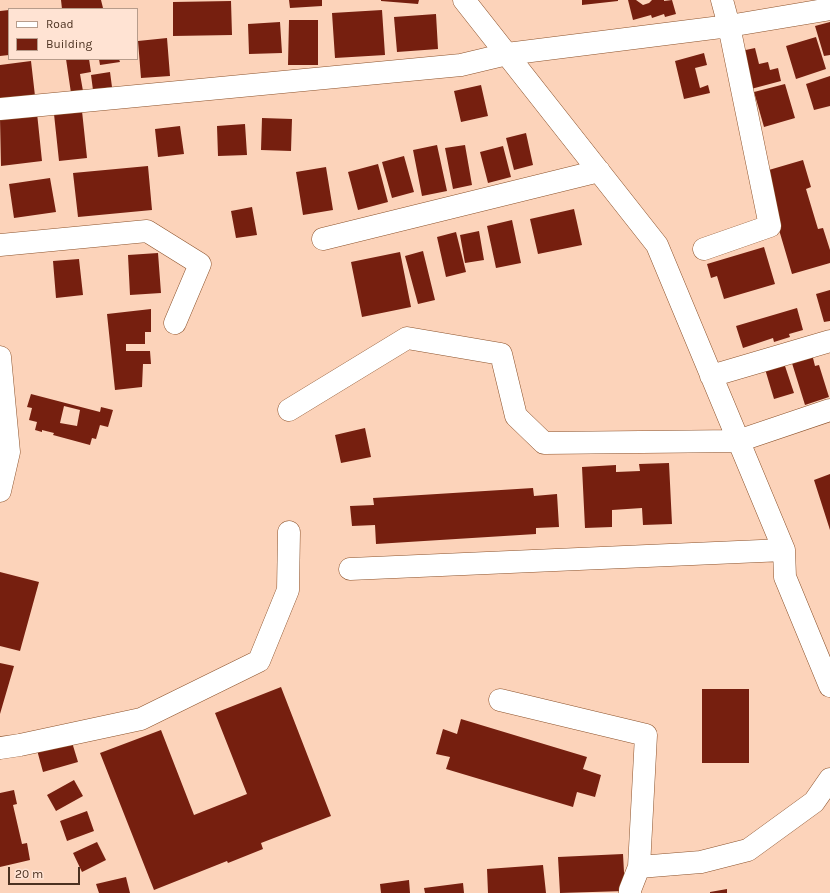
<!DOCTYPE html>
<html>
<head>
<meta charset="utf-8">
<style>
  body { margin:0 }
  #map { position:relative; width:830px; height:893px; overflow:hidden; background:#fcd3ba; font-family:Karla,sans-serif }
  canvas { display:block }
  .legend { position:absolute; left:8px; top:8px; width:130px; height:52px; box-sizing:border-box; background:#ffe3d3; border:1px solid #b79c8b; margin:0; padding:5px 7px; list-style:none; font-size:12px; color:#4b3120 }
  .legend li { display:flex; align-items:center; gap:8px; height:20px }
  .legend b { width:20px; border:1px solid #b79c8b }
  .scale { position:absolute; left:8px; top:867px; width:72px; height:18px; box-sizing:border-box; border:2px solid #4b3120; border-top:0; padding-left:5px; font-size:12px; line-height:14px; white-space:nowrap; color:#4b3120; -webkit-text-stroke:3px #ffe3d3; paint-order:stroke }
</style>
</head>
<body>
<div id="map">
<canvas width="830" height="893"></canvas>
<ul class="legend">
<li><b style="height:5px;background:#fff"></b>Road</li>
<li><b style="height:11px;background:#761f0f"></b>Building</li>
</ul>
<div class="scale">20 m</div>
</div>
<script>
const ctx = document.querySelector('canvas').getContext('2d');
ctx.lineJoin = 'round';
function fillPath(path, color) { ctx.fillStyle = color; ctx.fill(path, 'evenodd'); }
const toPath = rows => new Path2D(rows.map(r => 'M' + r).join(''));
function strokePath(path, color, width, dash) { ctx.strokeStyle = color; ctx.lineWidth = width; ctx.lineCap = dash ? 'butt' : 'round'; ctx.setLineDash(dash || []); ctx.stroke(path); }
fillPath(toPath([
  [61,0,101,0,103,8,62,9],
  [289,0,322,0,322,6,290,8],
  [381,0,419,0,418,4,381,1],
  [582,0,618,0,618,1,582,5],
  [628,0,636,0,643,5,649,3,652,0,664,0,664,1,672,0,676,14,665,17,664,14,652,18,651,15,633,20],
  [231,1,232,35,173,36,173,2],
  [9,10,9,55,0,56,0,11],
  [382,10,385,55,335,58,332,13],
  [436,14,438,49,397,52,394,17],
  [289,20,318,20,318,65,288,65],
  [280,22,282,53,249,54,248,24],
  [830,22,830,55,824,56,815,26],
  [816,37,826,69,796,79,786,46],
  [167,38,170,76,141,78,138,41],
  [755,48,759,64,768,62,770,70,778,68,781,81,751,89,741,51],
  [704,53,707,65,695,68,700,88,708,85,710,93,684,99,675,61],
  [66,59,89,59,91,72,80,74,83,91,71,93],
  [99,59,119,59,120,62,100,65],
  [31,61,35,96,0,100,0,65],
  [110,72,112,87,93,90,91,75],
  [830,76,830,106,814,110,806,84],
  [785,84,795,118,764,127,754,92],
  [481,85,488,116,461,122,454,91],
  [82,111,87,158,59,161,54,114],
  [37,113,42,161,1,166,0,118],
  [262,118,292,119,291,151,261,150],
  [245,124,247,155,218,156,217,126],
  [180,126,184,154,158,157,155,129],
  [526,133,533,165,514,170,506,138],
  [437,145,447,191,422,196,413,150],
  [465,145,472,185,453,189,445,148],
  [503,146,511,177,488,183,480,152],
  [404,156,414,192,392,198,382,162],
  [803,160,811,187,806,189,818,229,823,228,830,250,830,263,792,274,762,172],
  [378,164,388,202,358,210,348,172],
  [148,166,152,210,78,217,73,173],
  [326,167,333,210,303,215,296,172],
  [50,178,56,212,14,218,9,184],
  [252,207,257,235,236,238,231,211],
  [574,209,582,245,538,254,530,219],
  [512,220,521,263,496,268,487,226],
  [479,231,484,260,465,263,460,235],
  [456,232,466,272,446,277,437,237],
  [764,247,775,284,724,299,717,276,711,278,707,264],
  [423,251,435,300,418,304,405,256],
  [400,252,411,307,362,317,351,262],
  [158,253,161,293,130,295,128,255],
  [79,259,83,295,56,298,53,261],
  [830,290,830,321,824,322,816,294],
  [797,308,803,330,789,334,790,337,774,342,773,338,743,348,736,326],
  [151,309,151,332,145,332,145,344,126,344,126,351,150,351,151,364,143,364,142,387,115,390,107,314],
  [812,354,815,366,819,365,829,397,805,405,791,360],
  [784,363,794,393,774,399,765,369],
  [31,394,100,412,101,407,113,410,108,427,100,425,96,439,92,438,90,445,53,435,54,433,42,430,42,432,35,430,37,422,29,420,32,408,27,407],
  [64,406,80,410,77,426,60,423],
  [365,428,371,457,341,463,335,435],
  [669,463,672,524,643,525,642,508,612,510,612,527,585,528,582,467,616,465,616,472,640,471,639,464],
  [830,474,830,530,814,480],
  [533,488,534,496,557,494,559,527,536,528,536,534,376,544,375,525,352,526,350,506,374,505,373,498],
  [0,572,39,582,20,651,0,646],
  [0,663,14,666,0,714],
  [281,687,331,816,261,843,263,849,228,863,227,861,154,890,100,753,161,730,194,815,247,794,215,713],
  [702,689,749,689,749,763,702,763],
  [461,719,587,757,583,769,601,775,595,797,577,792,573,807,446,769,450,757,436,754,443,729,457,734],
  [71,739,78,762,43,772,37,750],
  [74,780,83,796,56,811,47,795],
  [14,790,17,804,13,805,22,844,27,843,30,860,0,867,0,793],
  [87,811,94,831,67,841,60,821],
  [97,842,106,860,82,872,73,853],
  [623,854,625,891,560,893,558,857],
  [543,865,546,893,488,893,487,869],
  [126,877,130,893,99,893,96,884],
  [409,880,410,893,381,893,380,884],
  [463,883,464,893,425,893,424,888],
  [727,889,727,893,710,893,710,892]
]), '#761f0f');
const minor = toPath([
  [464,0,657,245,784,550,785,577,830,686],
  [0,109,461,65,507,54,729,26,830,9],
  [323,239,599,171],
  [0,245,147,231,200,264,175,323],
  [704,249,770,226,729,26,722,0],
  [0,357,9,452,0,491],
  [711,376,830,341],
  [289,410,407,338,501,354,516,416,544,443,738,441,830,410],
  [350,569,784,550],
  [500,700,646,735,639,867],
  [0,748,20,745,141,719,259,661,288,590,289,532],
  [630,893,630,890,639,867,701,862,748,850,814,802,830,779]
]);
strokePath(minor, '#8c522b', 23);
strokePath(minor, '#fff', 22);
</script>
</body>
</html>
